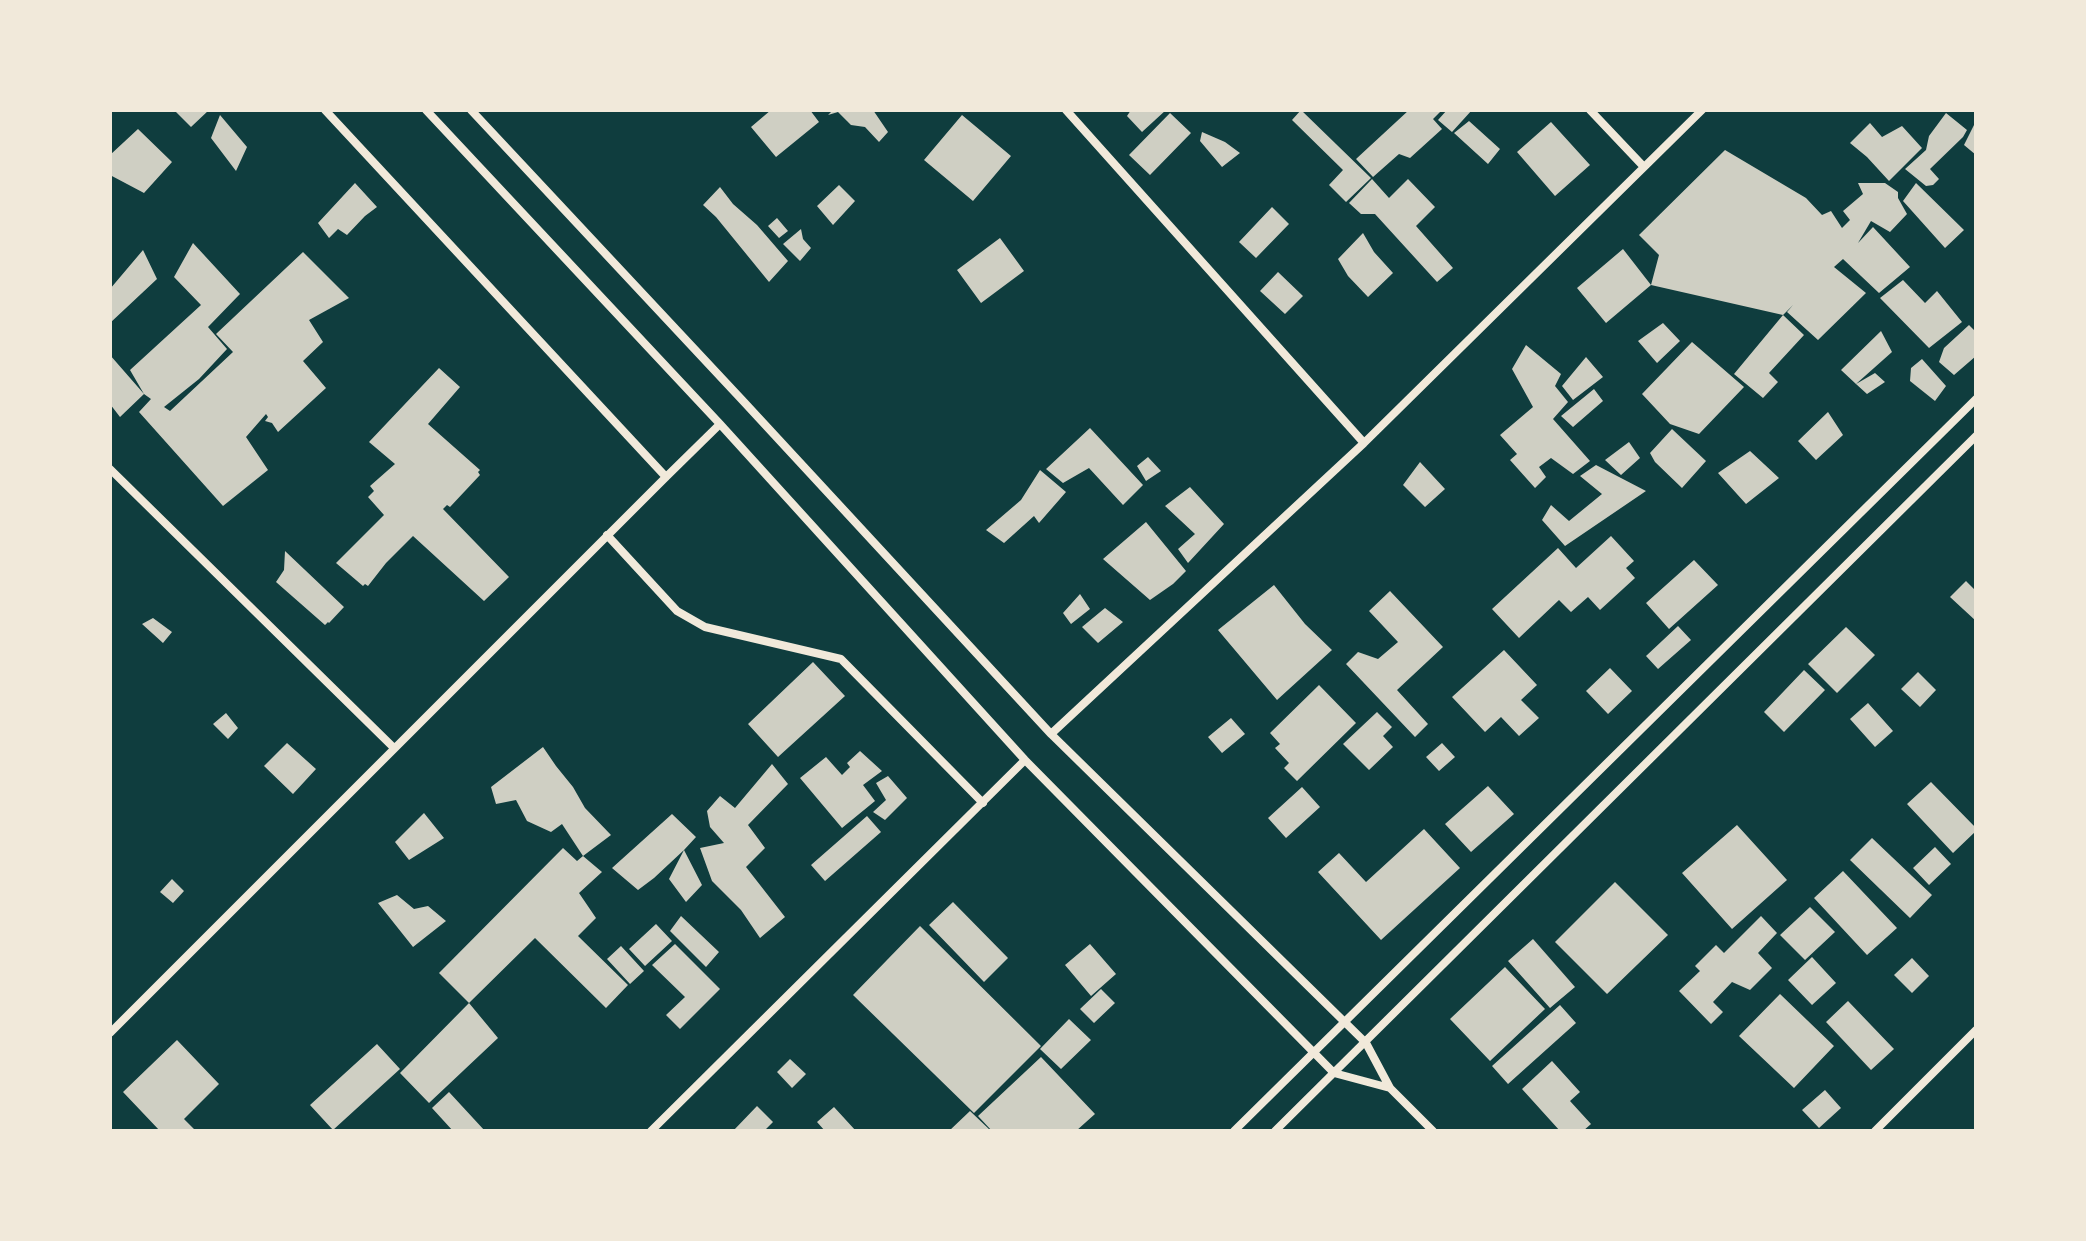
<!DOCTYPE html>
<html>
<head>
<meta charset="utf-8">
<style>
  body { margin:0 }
  #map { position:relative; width:2086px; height:1241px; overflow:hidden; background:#0f3d3e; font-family:"Fira Sans Condensed",sans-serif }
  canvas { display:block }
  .frame { position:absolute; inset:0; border:112px solid #f1e9da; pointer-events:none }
</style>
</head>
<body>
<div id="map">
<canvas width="2086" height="1241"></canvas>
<div class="frame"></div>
</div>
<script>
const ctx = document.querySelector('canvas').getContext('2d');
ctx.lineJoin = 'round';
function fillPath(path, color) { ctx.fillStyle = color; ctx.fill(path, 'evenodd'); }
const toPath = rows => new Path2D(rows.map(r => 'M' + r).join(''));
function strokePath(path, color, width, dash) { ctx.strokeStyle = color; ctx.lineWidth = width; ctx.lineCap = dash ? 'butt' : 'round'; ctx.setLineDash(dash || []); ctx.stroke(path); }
fillPath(toPath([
  [174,110,209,110,191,127],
  [771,110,810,110,819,122,776,157,751,127],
  [833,110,873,110,888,132,879,142,865,127,851,125,838,112,828,115],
  [1131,110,1166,110,1142,132,1127,116],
  [1301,110,1371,178,1346,202,1329,185,1343,170,1292,120],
  [1409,110,1442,110,1433,119,1442,129,1410,158,1399,154,1373,177,1356,159],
  [1447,110,1472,110,1452,132,1438,120],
  [1170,113,1191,133,1150,175,1129,155],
  [1946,113,1967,130,1963,137,1930,169,1939,179,1933,185,1926,186,1905,169,1926,150,1929,136],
  [220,115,247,147,236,171,211,138],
  [962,115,1011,156,973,201,924,160],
  [1469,121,1500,149,1488,164,1454,133],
  [1976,121,1976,155,1964,145],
  [1551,122,1590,165,1555,196,1517,152],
  [1870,123,1882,137,1902,126,1922,148,1889,181,1867,157,1850,143],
  [138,129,172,162,144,193,110,175,110,155],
  [1202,132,1225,142,1240,153,1222,167,1200,141],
  [1725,150,1806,198,1822,215,1831,211,1842,228,1850,220,1843,211,1863,194,1858,183,1885,183,1898,192,1898,198,1907,214,1890,232,1871,221,1858,243,1873,227,1910,267,1879,293,1843,259,1834,267,1866,293,1818,340,1787,312,1793,305,1783,315,1651,285,1659,255,1639,235],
  [1372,179,1389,198,1408,179,1435,207,1416,226,1453,268,1437,282,1375,214,1361,214,1349,203],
  [355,183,377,207,365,216,347,235,338,229,329,238,318,223],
  [1916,183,1964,230,1945,248,1903,201],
  [839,185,855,201,833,225,817,206],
  [720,187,733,204,757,225,788,261,769,282,716,217,703,205],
  [1272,207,1289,224,1256,258,1239,242],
  [777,218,788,231,779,238,768,226],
  [801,229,803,239,811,248,800,261,783,244],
  [1363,233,1374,252,1393,273,1368,297,1348,276,1338,259],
  [1000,238,1024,271,981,303,957,270],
  [193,243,240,294,208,327,227,349,199,379,164,407,170,411,233,352,216,334,303,252,349,298,309,320,323,342,303,361,326,388,278,432,272,423,265,421,268,417,266,414,246,437,268,470,223,506,139,412,151,399,144,394,120,417,110,404,110,355,144,394,130,370,201,305,174,277],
  [1623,249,1651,285,1606,323,1577,288],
  [143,250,157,279,110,323,110,289],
  [1278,272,1303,296,1285,314,1260,291],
  [1903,280,1925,303,1937,291,1962,322,1929,348,1880,298],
  [1783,315,1804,335,1769,373,1778,382,1763,398,1734,374],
  [1663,323,1680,341,1657,363,1638,341],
  [1969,325,1976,332,1976,356,1954,375,1939,362,1944,348],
  [1881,331,1892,352,1856,384,1875,373,1885,382,1867,394,1856,384,1841,370],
  [1692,342,1744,387,1699,434,1670,424,1642,394],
  [1526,345,1561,374,1555,386,1568,402,1553,419,1590,461,1573,474,1551,458,1539,467,1546,477,1535,488,1510,460,1517,454,1500,435,1533,407,1512,369],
  [1586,357,1603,377,1573,400,1562,386],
  [1922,359,1946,386,1935,401,1910,381,1911,368],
  [439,368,460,387,428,424,480,470,478,472,480,475,450,507,447,505,443,509,509,577,484,601,413,536,386,563,368,586,365,584,363,586,336,563,384,515,368,497,374,491,370,486,395,464,369,442],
  [1594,389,1603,401,1573,427,1561,416],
  [1828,412,1843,435,1816,460,1798,441],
  [1090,428,1143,485,1123,505,1089,468,1063,483,1046,469],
  [1672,429,1706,461,1682,488,1655,462,1650,453],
  [1629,442,1640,458,1621,475,1605,460],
  [1750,451,1779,478,1746,504,1718,473],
  [1148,457,1161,471,1146,481,1137,466],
  [1420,462,1445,489,1425,507,1403,485],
  [1596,465,1646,491,1565,546,1542,520,1551,505,1569,521,1602,494,1580,476],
  [1040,470,1066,492,1039,523,1034,516,1004,543,986,530,1021,500],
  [1190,487,1224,524,1188,563,1178,549,1195,534,1165,506],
  [1146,522,1186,571,1173,584,1150,600,1103,559],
  [1611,536,1634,561,1626,568,1635,578,1600,610,1588,597,1571,612,1559,600,1519,638,1492,609,1558,548,1576,568],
  [285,551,344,607,329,623,328,622,325,625,276,582,284,570],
  [1694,560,1718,585,1669,629,1646,603],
  [1966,581,1976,591,1976,621,1950,597],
  [1274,585,1305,624,1332,650,1277,700,1218,630],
  [1390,591,1443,647,1397,690,1428,724,1415,737,1346,664,1358,652,1378,659,1398,642,1369,611],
  [1080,594,1090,609,1071,624,1063,613],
  [1105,608,1123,622,1098,643,1082,627],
  [153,618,172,632,163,643,142,624],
  [1678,626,1691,640,1658,669,1646,656],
  [1846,627,1875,655,1837,693,1808,664],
  [1504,650,1537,685,1521,700,1539,718,1519,736,1501,717,1485,732,1452,697],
  [813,662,845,696,778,757,748,724],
  [1610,668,1632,691,1608,714,1586,691],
  [1804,670,1825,690,1784,732,1764,712],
  [1918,672,1936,690,1920,707,1901,689],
  [1319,685,1356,723,1297,781,1284,768,1289,763,1275,748,1280,744,1270,733],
  [1868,703,1893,731,1875,747,1850,719],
  [1377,712,1392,727,1383,736,1393,747,1369,770,1343,744],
  [226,713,238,728,228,739,213,724],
  [1231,718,1245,734,1222,753,1208,737],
  [287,743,316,769,293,794,264,766],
  [1442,743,1455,757,1439,771,1426,757],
  [543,747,556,766,573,787,585,808,611,835,583,856,562,824,551,832,527,821,516,800,496,804,491,787],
  [860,751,882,771,863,785,875,801,842,828,800,778,826,757,842,775,850,767,847,763],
  [772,764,788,784,748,825,765,848,746,867,785,917,760,938,741,910,712,881,700,848,724,843,710,827,707,811,720,796,735,808],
  [888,776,907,798,885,820,873,812,886,800,876,783],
  [1931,782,1976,828,1976,831,1953,853,1907,804],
  [1488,786,1514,814,1471,852,1445,824],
  [1302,787,1320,807,1286,838,1268,818],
  [424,813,444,838,409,860,395,842],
  [672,814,696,837,684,850,702,885,686,902,669,879,684,850,654,878,638,890,612,868],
  [867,816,881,832,825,881,811,865],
  [1737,825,1787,880,1732,929,1682,873],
  [1424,829,1460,868,1381,940,1318,872,1339,853,1366,882],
  [1872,838,1932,895,1910,918,1850,860],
  [1935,847,1951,864,1929,885,1913,868],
  [563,848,577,861,583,856,602,872,579,893,596,918,578,936,628,985,606,1008,535,938,469,1003,439,973],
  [1843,871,1897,928,1867,955,1814,898],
  [172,879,184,891,173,903,160,892],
  [1615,882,1668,935,1607,994,1555,942],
  [397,895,414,909,428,906,446,921,413,947,378,903],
  [953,902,1008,958,984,982,929,925],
  [1810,907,1835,932,1805,960,1780,935],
  [681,916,719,952,706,967,670,931],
  [1761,916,1777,933,1758,953,1772,968,1750,990,1732,982,1713,1002,1723,1012,1711,1024,1679,991,1700,971,1695,966,1716,945,1724,953],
  [656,924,672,941,645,966,629,949],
  [920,926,1041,1046,974,1113,853,995],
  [1533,939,1575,987,1550,1008,1508,961],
  [675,944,720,989,680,1029,666,1015,685,997,652,965],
  [1090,944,1116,974,1091,996,1065,965],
  [621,946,644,971,630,984,607,959],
  [1812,957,1836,983,1812,1005,1788,980],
  [1912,958,1929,976,1912,993,1894,975],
  [1505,967,1545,1009,1490,1061,1450,1019],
  [1101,989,1115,1003,1094,1023,1080,1009],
  [1780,994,1834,1046,1794,1088,1739,1036],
  [1848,1001,1894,1049,1871,1070,1826,1022],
  [469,1003,498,1038,429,1103,400,1073],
  [1560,1005,1576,1023,1508,1084,1492,1066],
  [1069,1019,1091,1040,1061,1069,1040,1049],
  [177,1040,219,1084,184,1119,196,1131,160,1131,123,1092],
  [377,1044,400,1069,333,1130,310,1105],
  [1041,1057,1095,1114,1076,1131,992,1131,978,1116],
  [790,1059,806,1074,792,1088,777,1072],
  [1552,1061,1580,1092,1570,1101,1591,1124,1583,1131,1560,1131,1522,1089],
  [1825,1090,1841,1108,1819,1128,1802,1110],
  [449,1092,485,1131,453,1131,432,1108],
  [757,1106,773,1122,764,1131,733,1131],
  [834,1107,856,1131,825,1131,817,1122],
  [970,1111,991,1131,949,1131]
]), '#cfcfc3');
strokePath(toPath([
  [325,110,666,477],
  [426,110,720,424,1025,760,1334,1073,1390,1088],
  [471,110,744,402,1051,734,1366,1043,1390,1088,1433,1131],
  [1066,110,1364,443],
  [1590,110,1644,167],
  [110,469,394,748],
  [607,535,677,611,705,627,841,659,983,803],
  [1051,734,1364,443,1702,110],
  [110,1033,666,477,720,424],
  [651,1131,1025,760],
  [1234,1131,1976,399],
  [1275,1131,1976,436],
  [1875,1131,1976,1030]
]), '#f1e9da', 8);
</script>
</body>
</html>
